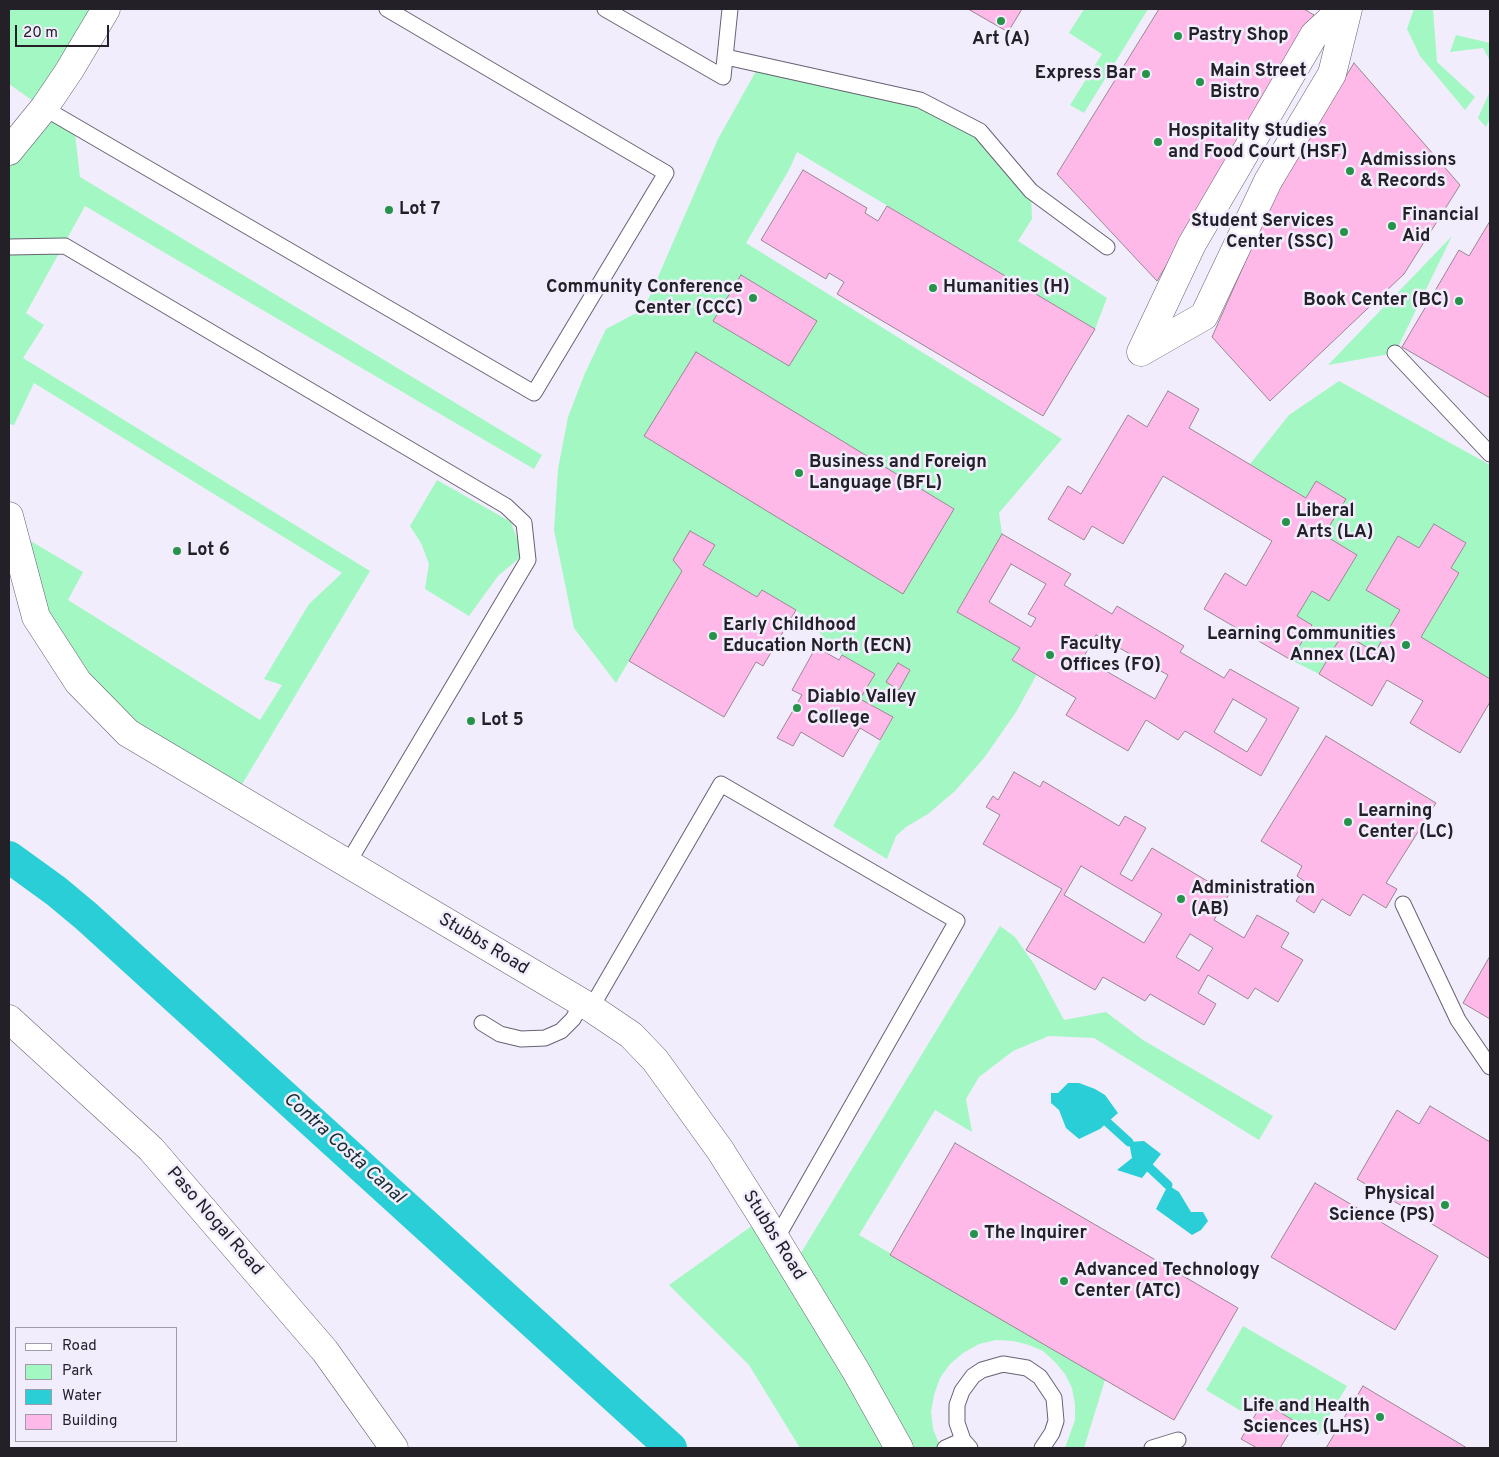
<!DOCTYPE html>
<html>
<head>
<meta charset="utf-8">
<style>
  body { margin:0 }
  #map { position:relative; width:1499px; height:1457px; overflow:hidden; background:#f2edfd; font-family:Overpass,sans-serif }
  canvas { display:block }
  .frame { position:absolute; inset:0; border:10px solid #232028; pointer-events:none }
  .legend { position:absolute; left:15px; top:1327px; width:162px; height:115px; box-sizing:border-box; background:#f2edfd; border:1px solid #9f9ba8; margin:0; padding:6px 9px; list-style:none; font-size:15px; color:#232028 }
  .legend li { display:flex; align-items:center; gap:10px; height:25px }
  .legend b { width:25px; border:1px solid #9f9ba8 }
  .scale { position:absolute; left:15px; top:25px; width:94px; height:22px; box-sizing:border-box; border:2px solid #232028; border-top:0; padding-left:6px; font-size:15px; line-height:18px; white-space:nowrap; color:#232028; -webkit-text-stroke:4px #f2edfd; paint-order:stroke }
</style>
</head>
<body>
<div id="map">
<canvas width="1499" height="1457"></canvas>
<div class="frame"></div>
<ul class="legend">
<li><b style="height:6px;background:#fff"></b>Road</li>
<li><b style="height:14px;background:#a3f7c2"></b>Park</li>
<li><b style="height:14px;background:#29ced6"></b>Water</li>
<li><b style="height:14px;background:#feb9e9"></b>Building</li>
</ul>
<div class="scale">20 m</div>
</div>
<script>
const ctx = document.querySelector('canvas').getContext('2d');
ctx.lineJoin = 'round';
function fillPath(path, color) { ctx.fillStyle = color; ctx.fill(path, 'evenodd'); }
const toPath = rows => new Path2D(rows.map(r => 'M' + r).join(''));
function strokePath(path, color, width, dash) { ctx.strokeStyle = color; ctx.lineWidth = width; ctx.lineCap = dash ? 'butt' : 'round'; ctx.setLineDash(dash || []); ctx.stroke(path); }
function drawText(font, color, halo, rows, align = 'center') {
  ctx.font = font + ' Overpass,sans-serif'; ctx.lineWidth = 5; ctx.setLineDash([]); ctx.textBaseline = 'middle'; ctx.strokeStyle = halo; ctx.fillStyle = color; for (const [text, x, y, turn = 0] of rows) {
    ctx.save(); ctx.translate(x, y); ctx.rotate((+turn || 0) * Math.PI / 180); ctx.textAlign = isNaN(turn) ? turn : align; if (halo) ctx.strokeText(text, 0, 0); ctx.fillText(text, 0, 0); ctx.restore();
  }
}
fillPath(toPath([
  [9,9,106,9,44,108,74,125,80,177,542,455,534,469,85,206,26,313,44,325,23,358,370,571,235,796,78,682,12,530,83,572,68,600,260,720,282,685,264,679,309,604,342,573,34,383,14,425,9,424,9,151,43,108,9,84],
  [1084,9,1148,9,1084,113,1070,105,1102,54,1069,33],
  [1414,9,1433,9,1437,62,1475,97,1465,110,1420,56,1407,29],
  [1456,35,1490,43,1490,61,1483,48,1450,52],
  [760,64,920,100,980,131,1031,191,1032,219,1018,241,1107,298,1095,329,797,152,789,170,746,243,1062,439,999,513,1002,534,957,612,1020,648,1012,660,1037,674,1016,712,984,758,955,791,928,814,906,827,896,836,887,859,833,826,893,718,860,699,875,674,842,655,796,610,762,590,757,597,703,565,715,545,691,531,682,571,616,683,574,628,554,530,558,469,568,417,585,373,606,329,644,309,718,139],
  [741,275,817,321,789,366,713,321],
  [696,352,954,509,903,593,645,437],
  [898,663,910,670,899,689,887,682],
  [1490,91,1490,118,1486,127,1478,118],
  [1452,236,1395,353,1328,365],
  [1339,381,1490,465,1490,679,1421,637,1459,574,1451,568,1466,543,1434,524,1419,548,1398,536,1366,589,1400,610,1375,652,1344,633,1319,674,1291,660,1312,625,1297,616,1312,591,1329,601,1357,555,1324,535,1346,499,1316,481,1306,498,1250,464,1289,415],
  [437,480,511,522,523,555,498,576,469,616,425,589,429,564,421,543,410,526],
  [1000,926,1015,937,1034,964,1064,1020,1106,1012,1143,1040,1273,1116,1259,1140,1094,1038,1049,1036,1013,1051,979,1077,966,1099,972,1132,935,1110,859,1235,1105,1380,1084,1448,1065,1448,1075,1420,1075,1404,1072,1388,1065,1374,1055,1362,1043,1351,1029,1345,1013,1341,996,1340,979,1344,963,1353,950,1364,940,1378,934,1395,931,1412,933,1429,941,1448,800,1448,749,1365,669,1285,763,1218,793,1266],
  [1243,1326,1347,1386,1318,1435,1252,1396,1241,1411,1206,1390]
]), '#a3f7c2');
fillPath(toPath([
  [1068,1083,1079,1083,1095,1089,1105,1095,1118,1113,1100,1129,1079,1139,1066,1128,1059,1110,1051,1103,1051,1093,1058,1093],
  [1144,1141,1161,1154,1142,1178,1117,1170,1132,1158,1129,1142],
  [1168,1185,1179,1192,1191,1212,1203,1212,1208,1221,1201,1230,1192,1235,1156,1209]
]), '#29ced6');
strokePath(toPath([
  [1107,1122,1129,1142],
  [1150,1168,1168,1185]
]), '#29ced6', 9);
strokePath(toPath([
  [9,857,56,891,86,916,671,1448]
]), '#29ced6', 32);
const building = toPath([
  [968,9,1022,9,1008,32,968,9],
  [1159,9,1304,9,1314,15,1157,281,1057,174,1159,9],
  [1354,63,1460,185,1404,274,1270,401,1212,337,1277,190,1354,63],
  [803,170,867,208,865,213,878,221,887,206,1095,329,1043,416,837,294,844,282,829,273,826,279,761,240,803,170],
  [1490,221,1490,398,1402,347,1459,250,1469,256,1490,221],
  [741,275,817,321,789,366,713,321,741,275],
  [696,352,954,509,903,594,644,436,696,352],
  [1168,391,1199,409,1189,428,1306,498,1316,481,1346,499,1324,535,1357,555,1329,601,1312,591,1297,616,1312,625,1291,660,1204,609,1225,573,1246,586,1272,541,1163,476,1123,544,1092,526,1084,540,1048,519,1068,486,1081,494,1128,415,1147,427,1168,391],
  [1434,524,1466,543,1451,568,1459,573,1421,637,1490,679,1490,702,1460,753,1410,723,1423,701,1387,680,1372,706,1319,674,1343,633,1375,652,1400,610,1366,590,1398,536,1419,548,1434,524],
  [690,531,715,545,703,565,757,597,762,590,796,610,763,666,756,662,724,717,629,661,682,571,673,560,690,531],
  [1002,534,1071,574,1064,585,1112,614,1117,606,1184,646,1180,652,1224,678,1230,669,1299,708,1261,776,1185,731,1178,740,1146,720,1128,751,1066,715,1076,698,1012,660,1020,648,957,612,1002,534],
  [1011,564,1046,584,1028,614,1036,618,1031,627,989,602,1011,564],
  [1096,635,1168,675,1155,699,1083,658,1096,635],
  [1233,699,1267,719,1247,752,1214,732,1233,699],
  [816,647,839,660,842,655,875,674,860,699,893,717,880,740,860,728,843,757,801,732,793,746,777,738,802,695,792,690,816,647],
  [898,663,910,670,899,690,886,682,898,663],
  [1326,736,1436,803,1386,883,1397,889,1386,908,1363,894,1350,916,1322,899,1314,913,1296,901,1307,883,1297,876,1302,866,1261,841,1326,736],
  [1014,772,1040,787,1043,781,1119,826,1125,816,1146,828,1120,874,1132,881,1152,848,1229,894,1214,920,1244,938,1257,915,1289,933,1281,947,1303,960,1278,1002,1255,988,1248,999,1208,975,1198,993,1216,1004,1204,1025,1150,994,1145,1001,1103,977,1095,990,1026,950,1062,889,983,844,1000,815,986,807,993,796,998,800,1014,772],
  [1081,866,1162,914,1144,943,1064,895,1081,866],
  [1190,934,1213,948,1199,971,1176,957,1190,934],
  [1490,956,1490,1019,1463,1003,1490,956],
  [1430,1106,1490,1142,1490,1259,1357,1179,1397,1110,1419,1124,1430,1106],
  [955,1143,1238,1308,1174,1420,890,1255,955,1143],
  [1315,1183,1438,1256,1395,1330,1271,1257,1315,1183],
  [1363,1386,1467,1448,1326,1448,1363,1386],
  [1263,1402,1296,1422,1280,1448,1257,1448,1241,1439,1263,1402]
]);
fillPath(building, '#feb9e9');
strokePath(building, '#998693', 1);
const lane = toPath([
  [605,9,723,77,730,9],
  [726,57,920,100,980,131,1031,191,1107,247],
  [44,108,534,393,666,173,387,9],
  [9,247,65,246,506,506,524,523,528,560,348,863],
  [1395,353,1490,454],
  [1403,904,1458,1020,1490,1067],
  [591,1008,721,784,957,921,776,1239],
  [482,1023,500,1034,521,1039,545,1038,561,1031,573,1019,582,1003],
  [945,1448,963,1440],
  [970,1448,963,1440,957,1423,957,1405,962,1391,973,1376,982,1370,1003,1364,1027,1368,1040,1377,1054,1398,1056,1421,1052,1433,1042,1448],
  [1152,1448,1178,1440]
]);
const street = toPath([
  [1342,9,1314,35,1192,244,1141,352,1204,316,1268,181,1332,74,1348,9],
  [9,151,44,108,69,71,106,9],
  [9,516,36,617,78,682,128,733,591,1008,631,1035,655,1060,720,1150,763,1218,856,1371,899,1448]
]);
const secondary = toPath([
  [9,1019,151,1149,325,1351,394,1448]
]);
strokePath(lane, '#686173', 17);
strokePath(street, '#686173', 29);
strokePath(secondary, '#686173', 29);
strokePath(lane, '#fff', 15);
strokePath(street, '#fff', 28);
strokePath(secondary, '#fff', 28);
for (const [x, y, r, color] of [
  [1001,21,5,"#27924a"],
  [1178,36,5,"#27924a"],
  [1146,74,5,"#27924a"],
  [1200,82,5,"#27924a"],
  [1158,142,5,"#27924a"],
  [1350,171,5,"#27924a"],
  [389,210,5,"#27924a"],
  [1392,226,5,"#27924a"],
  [1344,232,5,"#27924a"],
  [933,288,5,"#27924a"],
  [753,298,5,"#27924a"],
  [1459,301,5,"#27924a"],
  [799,473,5,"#27924a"],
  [1286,522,5,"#27924a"],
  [177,551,5,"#27924a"],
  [713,636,5,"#27924a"],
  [1406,645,5,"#27924a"],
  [1050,655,5,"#27924a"],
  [797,708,5,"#27924a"],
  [471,721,5,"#27924a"],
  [1348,822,5,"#27924a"],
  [1181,899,5,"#27924a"],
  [1445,1205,5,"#27924a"],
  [974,1234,5,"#27924a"],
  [1064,1281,5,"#27924a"],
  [1380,1417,5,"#27924a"]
]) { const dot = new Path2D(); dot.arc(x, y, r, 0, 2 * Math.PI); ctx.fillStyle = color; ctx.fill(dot); strokePath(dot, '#f2edfd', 2); }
drawText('bold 18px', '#232028', '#f2edfd', [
  ["Pastry Shop",1188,36],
  ["Art (A)",1001,40,"center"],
  ["Main Street",1210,72],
  ["Bistro",1210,93],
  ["Express Bar",1136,74,"right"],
  ["Hospitality Studies",1168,132],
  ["and Food Court (HSF)",1168,153],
  ["Admissions",1360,161],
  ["& Records",1360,182],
  ["Lot 7",399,210],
  ["Financial",1402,216],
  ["Aid",1402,237],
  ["Student Services",1334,222,"right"],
  ["Center (SSC)",1334,243,"right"],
  ["Community Conference",743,288,"right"],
  ["Center (CCC)",743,309,"right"],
  ["Humanities (H)",943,288],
  ["Book Center (BC)",1449,301,"right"],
  ["Business and Foreign",809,463],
  ["Language (BFL)",809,484],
  ["Liberal",1296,512],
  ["Arts (LA)",1296,533],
  ["Lot 6",187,551],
  ["Early Childhood",723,626],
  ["Education North (ECN)",723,647],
  ["Learning Communities",1396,635,"right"],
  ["Annex (LCA)",1396,656,"right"],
  ["Faculty",1060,645],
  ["Offices (FO)",1060,666],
  ["Diablo Valley",807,698],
  ["College",807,719],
  ["Lot 5",481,721],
  ["Learning",1358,812],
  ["Center (LC)",1358,833],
  ["Administration",1191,889],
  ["(AB)",1191,910],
  ["Physical",1435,1195,"right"],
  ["Science (PS)",1435,1216,"right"],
  ["The Inquirer",984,1234],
  ["Advanced Technology",1074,1271],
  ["Center (ATC)",1074,1292],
  ["Life and Health",1370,1407,"right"],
  ["Sciences (LHS)",1370,1428,"right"]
], 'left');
drawText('18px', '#232028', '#f2edfd', [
  ["Stubbs Road",483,945,31],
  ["Paso Nogal Road",214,1222,49],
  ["Stubbs Road",773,1236,58]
]);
drawText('italic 19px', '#152e2f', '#f2edfd', [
  ["Contra Costa Canal",343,1149,42]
]);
</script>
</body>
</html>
